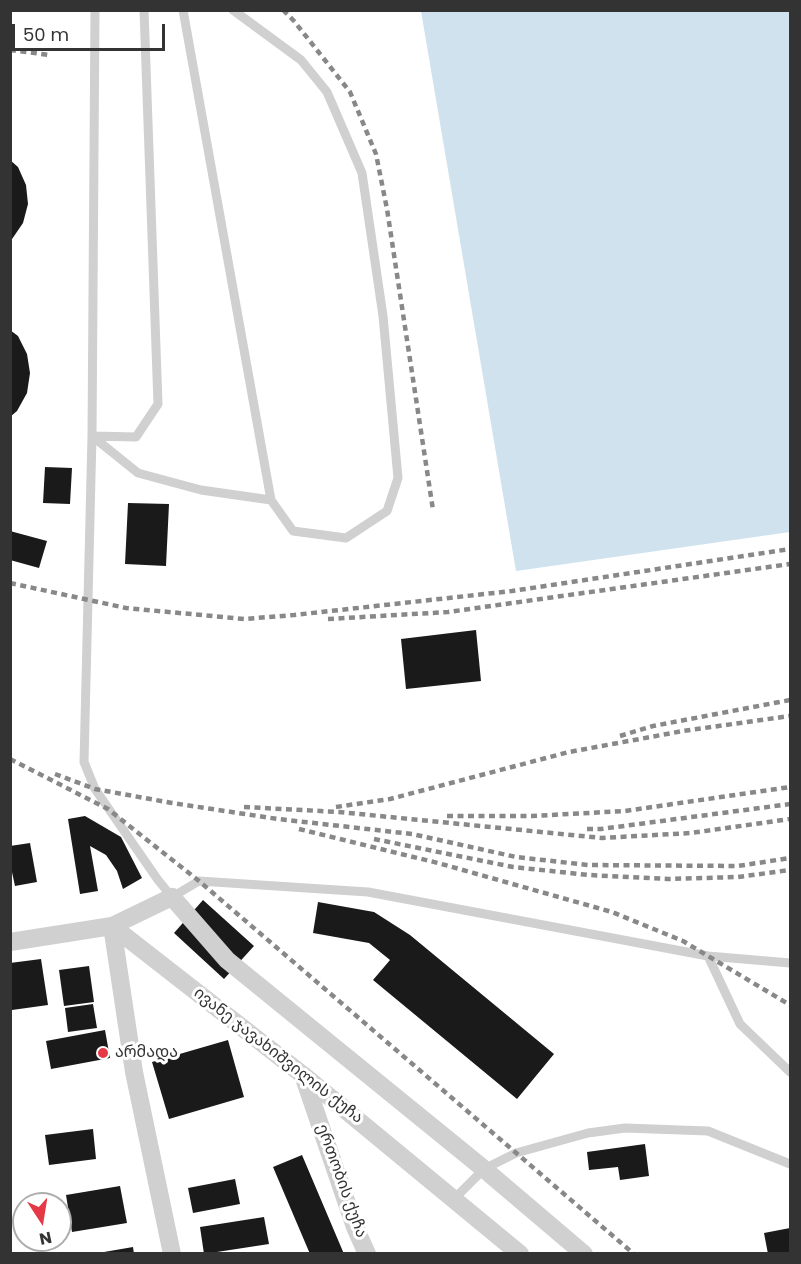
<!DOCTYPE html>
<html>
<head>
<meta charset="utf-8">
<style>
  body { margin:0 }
  #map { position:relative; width:801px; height:1264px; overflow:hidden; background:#fff; font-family:Poppins,sans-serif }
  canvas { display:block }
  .frame { position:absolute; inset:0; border:12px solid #333; pointer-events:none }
  .north { position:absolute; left:12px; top:1192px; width:60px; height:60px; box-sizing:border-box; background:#fff; border:2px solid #adadad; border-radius:50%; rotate:168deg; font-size:16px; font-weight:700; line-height:24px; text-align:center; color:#333 }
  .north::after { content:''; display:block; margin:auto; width:21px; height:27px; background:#e63946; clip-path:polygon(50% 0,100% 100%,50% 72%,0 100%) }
  .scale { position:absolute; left:12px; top:24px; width:153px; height:27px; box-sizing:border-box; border:3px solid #333; border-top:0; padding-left:8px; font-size:18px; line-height:21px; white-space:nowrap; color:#333; -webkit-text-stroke:4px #fff; paint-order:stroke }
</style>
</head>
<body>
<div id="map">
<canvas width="801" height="1264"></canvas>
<div class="frame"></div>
<div class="north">N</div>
<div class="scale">50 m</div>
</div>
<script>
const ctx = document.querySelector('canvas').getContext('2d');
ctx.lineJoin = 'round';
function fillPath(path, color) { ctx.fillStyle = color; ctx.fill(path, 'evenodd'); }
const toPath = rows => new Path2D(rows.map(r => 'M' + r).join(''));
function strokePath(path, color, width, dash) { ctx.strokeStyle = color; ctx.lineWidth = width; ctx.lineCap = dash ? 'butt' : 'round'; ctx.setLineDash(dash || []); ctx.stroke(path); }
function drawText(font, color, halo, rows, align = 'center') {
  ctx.font = font + ' Poppins,"Noto Sans Georgian",sans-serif'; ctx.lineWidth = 6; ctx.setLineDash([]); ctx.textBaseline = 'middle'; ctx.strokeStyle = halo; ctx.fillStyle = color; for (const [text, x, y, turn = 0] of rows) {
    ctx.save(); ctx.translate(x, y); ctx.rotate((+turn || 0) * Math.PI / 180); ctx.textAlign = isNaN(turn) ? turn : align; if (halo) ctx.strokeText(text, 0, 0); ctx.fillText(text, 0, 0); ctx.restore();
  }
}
fillPath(toPath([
  [421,11,790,11,790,532,516,571]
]), '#cfe2ee');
fillPath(toPath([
  [10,160,18,167,26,185,28,204,23,223,10,242],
  [10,330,18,336,27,354,30,373,27,393,17,411,10,417],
  [45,467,72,468,70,504,43,503],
  [128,503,169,504,166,566,125,564],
  [10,531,47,541,39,568,10,560],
  [476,630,481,681,406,689,401,639],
  [85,816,121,837,142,878,123,889,117,871,106,855,90,846,98,891,80,894,68,819],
  [30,843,37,882,15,886,10,863,10,846],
  [203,900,254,946,224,979,174,933],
  [318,902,374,912,410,935,554,1054,517,1099,373,980,390,960,369,943,313,933],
  [41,959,48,1005,12,1010,10,963],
  [89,966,94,1002,64,1006,59,970],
  [93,1004,97,1028,68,1032,65,1008],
  [105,1030,110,1058,51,1069,46,1041],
  [228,1040,244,1097,169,1119,152,1062],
  [93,1129,96,1159,49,1165,45,1135],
  [645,1144,649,1176,620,1180,618,1167,589,1170,587,1152],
  [302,1155,344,1254,310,1254,273,1167],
  [235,1179,240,1204,193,1213,188,1188],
  [120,1186,127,1223,72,1232,66,1195],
  [264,1217,269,1244,204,1254,200,1227],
  [790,1228,790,1254,768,1254,764,1233],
  [133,1247,134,1254,104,1254,104,1252]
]), '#1a1a1a');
strokePath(toPath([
  [95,10,92,436,84,762,95,789,158,880,172,897,199,881,368,892,708,956,790,963],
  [144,10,158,404,136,437,92,436,138,473,201,490,271,500],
  [183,10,271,500,293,531,346,538,387,511,398,478,383,316,362,173,327,92,301,60,233,10],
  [708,956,740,1024,790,1072],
  [455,1198,484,1169,516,1153,588,1133,625,1128,708,1131,790,1164]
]), '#d0d0d0', 9);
strokePath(toPath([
  [112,926,303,1075,520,1254],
  [112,926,134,1072,172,1254],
  [10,942,112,926,172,897,227,960,484,1169,584,1254],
  [303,1075,355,1227,367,1254]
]), '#d0d0d0', 18);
strokePath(toPath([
  [283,10,294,21,350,92,376,154,387,209,433,510],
  [10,50,50,55],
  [10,583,126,608,244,619,294,615,512,591,790,549],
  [328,619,448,612,790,564],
  [620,736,653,726,790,700],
  [10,759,108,809,199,881,634,1254],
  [55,774,95,789,172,803,278,819,412,834,516,857,588,865,738,866,790,858],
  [244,807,339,812,602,838,691,833,790,819],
  [336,807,390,799,569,752,683,731,790,716],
  [447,816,532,816,625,811,790,787],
  [299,829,438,863,612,912,683,941,790,1005],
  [587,829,601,829,790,804],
  [374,839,513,867,589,875,668,879,738,877,790,870]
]), '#888', 4.5, [6, 4.5]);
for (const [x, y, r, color] of [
  [103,1053,6,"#e63946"]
]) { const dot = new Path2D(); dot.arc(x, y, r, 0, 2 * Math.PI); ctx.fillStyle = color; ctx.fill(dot); strokePath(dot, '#fff', 2); }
drawText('16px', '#333', '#fff', [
  ["არმადა",115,1053]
], 'left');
drawText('16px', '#333', '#fff', [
  ["ივანე ჯავახიშვილის ქუჩა",278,1056,38],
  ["ერთობის ქუჩა",341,1181,70]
]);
</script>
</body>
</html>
